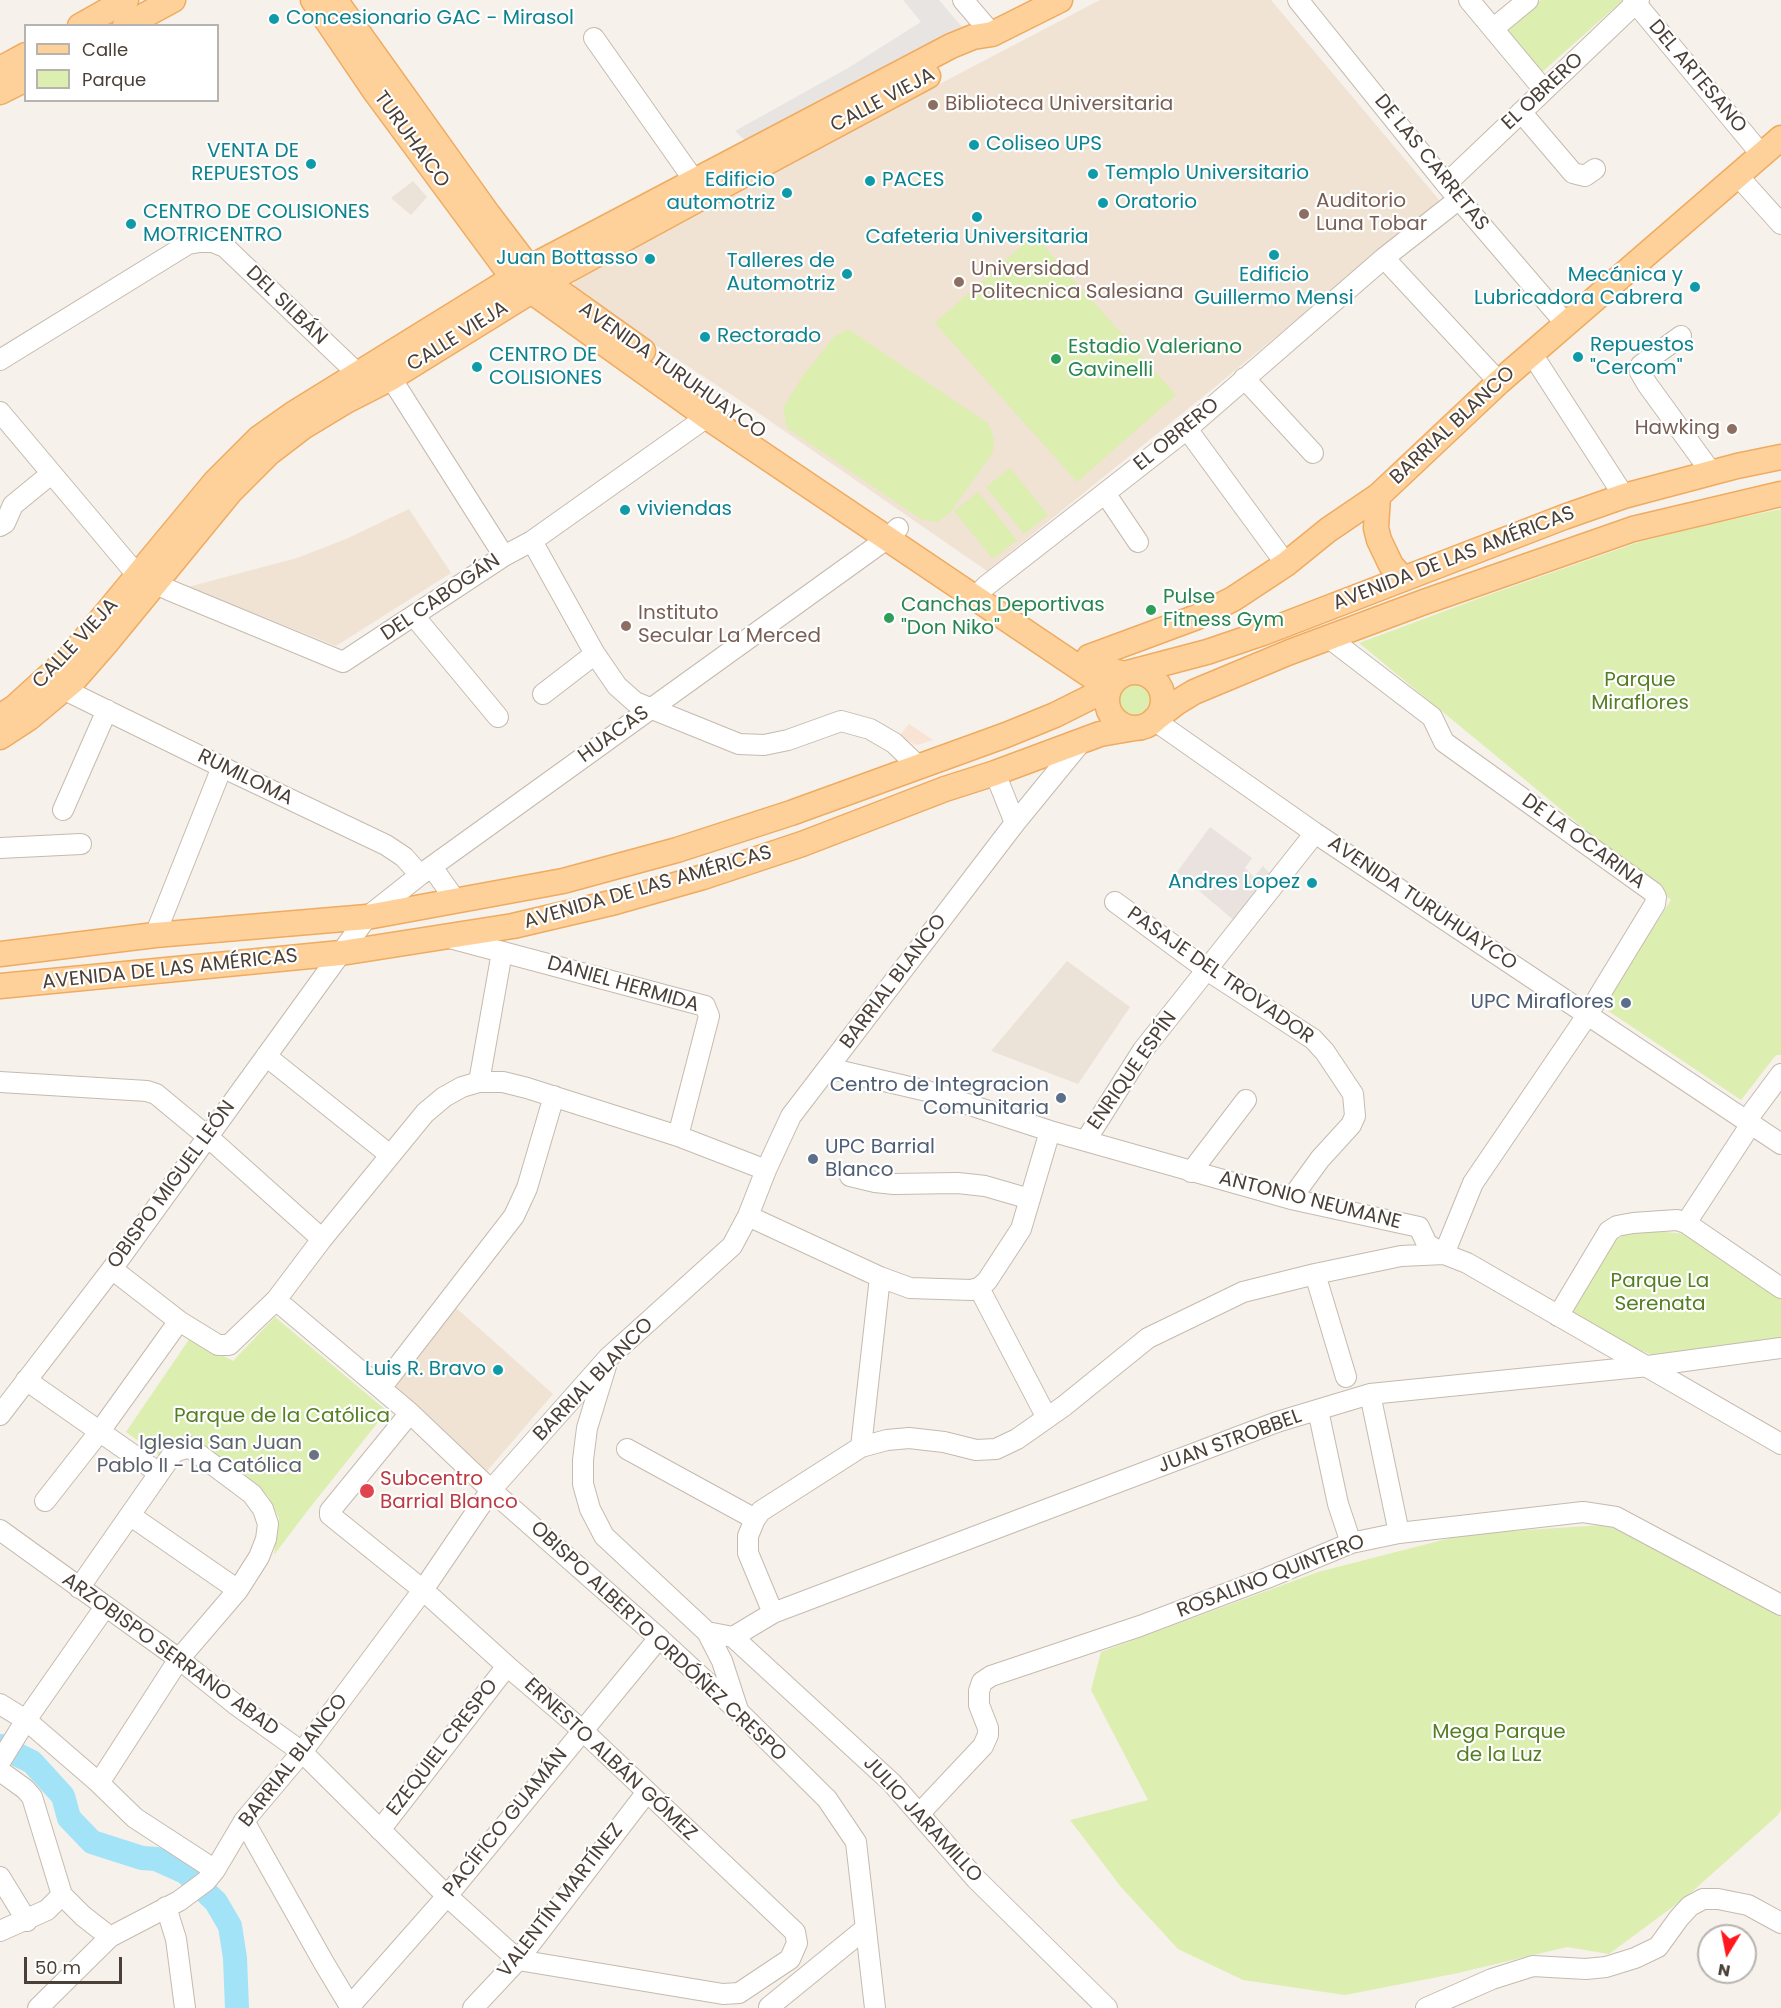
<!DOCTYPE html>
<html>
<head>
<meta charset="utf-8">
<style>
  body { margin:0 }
  #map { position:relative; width:1781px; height:2008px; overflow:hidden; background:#f6f1ea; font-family:Poppins,sans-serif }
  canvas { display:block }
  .legend { position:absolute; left:24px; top:24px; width:195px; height:78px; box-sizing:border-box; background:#fff; border:2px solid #b7b3af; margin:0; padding:8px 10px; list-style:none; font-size:18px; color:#4b4037 }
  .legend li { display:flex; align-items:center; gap:12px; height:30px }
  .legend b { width:30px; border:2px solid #b7b3af }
  .north { position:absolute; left:1697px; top:1924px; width:60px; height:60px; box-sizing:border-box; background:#fff; border:2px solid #b7b3af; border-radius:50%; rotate:190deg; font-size:16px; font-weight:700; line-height:24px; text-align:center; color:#4b4037 }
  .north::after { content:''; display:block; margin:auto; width:21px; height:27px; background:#ff181d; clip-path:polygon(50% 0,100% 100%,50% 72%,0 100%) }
  .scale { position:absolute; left:24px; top:1957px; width:98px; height:27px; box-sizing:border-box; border:3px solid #4b4037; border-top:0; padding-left:8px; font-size:18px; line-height:21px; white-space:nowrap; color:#4b4037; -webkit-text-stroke:4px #fff; paint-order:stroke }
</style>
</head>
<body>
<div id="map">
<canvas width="1781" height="2008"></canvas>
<ul class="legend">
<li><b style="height:8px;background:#ffd19a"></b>Calle</li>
<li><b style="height:16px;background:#dceeb0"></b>Parque</li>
</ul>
<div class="north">N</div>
<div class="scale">50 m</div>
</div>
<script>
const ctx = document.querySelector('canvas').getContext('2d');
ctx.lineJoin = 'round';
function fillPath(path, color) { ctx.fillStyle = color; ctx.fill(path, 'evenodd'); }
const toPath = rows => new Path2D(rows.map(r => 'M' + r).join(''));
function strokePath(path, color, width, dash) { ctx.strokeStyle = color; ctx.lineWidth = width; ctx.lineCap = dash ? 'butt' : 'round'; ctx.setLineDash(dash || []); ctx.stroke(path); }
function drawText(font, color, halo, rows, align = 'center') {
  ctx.font = font + ' Poppins,sans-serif'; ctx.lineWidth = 4.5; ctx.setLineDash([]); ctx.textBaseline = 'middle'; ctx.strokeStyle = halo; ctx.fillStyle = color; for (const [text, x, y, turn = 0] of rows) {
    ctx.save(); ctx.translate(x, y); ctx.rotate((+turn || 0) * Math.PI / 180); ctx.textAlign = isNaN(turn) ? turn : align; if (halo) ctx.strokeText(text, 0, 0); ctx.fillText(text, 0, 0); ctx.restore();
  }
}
fillPath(toPath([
  [413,181,427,197,411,215,391,198],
  [1067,961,1130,1007,1078,1084,991,1051]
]), '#ebe2d8');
fillPath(toPath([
  [909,724,933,740,917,745,898,737]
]), '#f9e3d4');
fillPath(toPath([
  [1210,827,1252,858,1245,868,1254,877,1263,866,1275,879,1237,923,1177,872]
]), '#e9e2de');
fillPath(toPath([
  [1100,0,1271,0,1440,201,1210,391,987,571,744,403,579,295,574,286,575,277,823,145],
  [409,509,451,573,336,646,188,587,297,558,346,539],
  [454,1306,553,1394,487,1471,391,1394,392,1384]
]), '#f0e3d3');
fillPath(toPath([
  [1541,0,1623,0,1542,72,1505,29],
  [1034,235,1176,395,1077,482,935,323],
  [848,329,989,424,994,439,993,452,950,513,937,522,921,519,787,428,783,408,804,374,835,336],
  [1010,468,1048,515,1024,534,986,487],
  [978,492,1017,540,993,559,954,511],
  [1781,509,1781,1055,1776,1055,1741,1100,1604,1008,1620,979,1671,900,1359,643,1480,598,1639,542,1712,524],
  '1119 699a16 16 0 1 1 32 0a16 16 0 1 1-32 0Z',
  [1634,1229,1686,1234,1781,1295,1781,1338,1653,1355,1634,1348,1570,1312,1616,1240],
  [275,1317,387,1411,308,1510,274,1555,279,1518,268,1496,188,1436,158,1455,126,1432,190,1338,233,1361],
  [1619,1524,1781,1614,1781,1810,1778,1815,1686,1897,1609,1954,1567,1947,1458,1973,1345,1995,1243,1980,1178,1949,1121,1887,1070,1820,1148,1800,1091,1690,1101,1652,1318,1572,1466,1534]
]), '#dceeb0');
fillPath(toPath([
  [903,0,939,0,963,28,748,143,735,131,848,68,921,22]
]), '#e8e4e2');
strokePath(toPath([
  [0,1746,32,1762,63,1796,69,1818,92,1842,142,1858,156,1859,185,1872,216,1902,230,1926,235,1958,237,2008]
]), '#a2e3f7', 24);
const minor = toPath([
  [963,0,992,34],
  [1298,0,1446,184,1566,324],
  [1469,0,1544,90],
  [1633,0,1761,154],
  [1494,28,1528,0],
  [594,38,703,193],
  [1521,112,1573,173,1585,176,1595,169],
  [1737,175,1781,224],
  [1446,184,1639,0],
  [1384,258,1499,382],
  [1681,336,1641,365,1640,372,1647,384,1711,472],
  [1532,354,1624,496],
  [0,360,188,244,200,242,213,242,225,247,358,374,366,376,383,375,391,378,504,556],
  [1244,378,1313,453],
  [0,412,138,576,169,590,343,662,504,556,532,541,721,407],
  [1187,429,1286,564],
  [1105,493,1138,542],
  [0,526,5,523,13,505,51,474],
  [532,541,595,654,617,686,635,702,739,744,764,745,788,740,841,721,870,729,894,743,918,766],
  [975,597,986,586,1187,429,1384,258,1459,199],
  [414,616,498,717],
  [63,689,222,767,386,845,404,857,420,875],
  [543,694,595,654],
  [1154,720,1315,833,1781,1144],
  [995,773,1015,823],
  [63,810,107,710],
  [0,848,81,844],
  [432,867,456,901],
  [1115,902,1207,970,1313,1039,1325,1052,1353,1094,1355,1116,1351,1125,1320,1159,1291,1199],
  [155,935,222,767],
  [450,938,705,1006,709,1016,678,1136],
  [266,1056,390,1155],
  [828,1068,927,1091,1050,1131,1291,1199,1419,1227,1427,1244,1444,1254,1467,1263,1781,1444],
  [0,1082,147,1091,156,1094,208,1137,322,1239],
  [479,1082,502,952],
  [1746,1121,1781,1074],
  [1086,1140,1143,1050,1315,833],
  [1191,1172,1246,1100],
  [850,1176,875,1182,894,1184,958,1183,985,1186,1030,1199],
  [748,1216,880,1277,910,1288,971,1290,979,1288],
  [1686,1223,1751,1124],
  [112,1269,179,1321,218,1345,229,1345,276,1300,322,1239,425,1113,444,1097,462,1087,479,1082,503,1082,527,1088,678,1136,766,1170],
  [1315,1274,1346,1377],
  [276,1300,410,1413,491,1490,659,1638,737,1710,827,1799,856,1842,875,2008],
  [1558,1316,1609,1231,1617,1226,1633,1223,1677,1220,1686,1223,1781,1288],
  [606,1366,587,1428,583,1460,583,1484,590,1509,604,1536,707,1632,722,1661,737,1707],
  [26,1380,159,1473],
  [381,1388,514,1216,527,1188,554,1096],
  [1370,1394,1399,1533],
  [1318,1410,1338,1504,1351,1543],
  [410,1413,330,1511,330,1515,423,1590,507,1666,582,1730,795,1932,797,1943,790,1959,739,1993,723,1994,518,1960],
  [0,1415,112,1269,367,917,420,875,888,538,898,528],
  [1047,1418,979,1288,987,1281,1021,1229,1050,1131],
  [861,1447,880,1277],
  [627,1449,755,1519],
  [45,1501,100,1431,179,1321],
  [131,1516,238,1590],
  [0,1530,179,1659,235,1704,302,1752,447,1896,518,1960],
  [79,1588,174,1452,189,1447,252,1494,263,1509,268,1524,266,1539,259,1557,238,1590,179,1659,99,1783],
  [773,1613,748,1553,748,1536,755,1519,761,1511,861,1447,887,1440,909,1438,944,1442,976,1450,996,1449,1017,1439,1064,1406,1148,1338,1243,1292,1315,1274,1401,1256,1444,1254,1473,1183,1588,1014,1655,904,1656,897,1653,892,1444,742,1432,717,1329,638],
  [707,1632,733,1637,773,1613,1277,1422,1370,1394,1648,1366,1781,1348],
  [733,1637,892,1783,976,1879,1107,2008],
  [0,1704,26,1720,99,1783,135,1818,215,1870],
  [0,1762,26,1720,105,1607],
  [0,1771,25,1789,32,1797,62,1895,83,1916,110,1937],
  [919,1814,983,1746,988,1735,988,1728,979,1705,979,1691,982,1682,991,1676,1140,1626,1267,1578,1351,1543,1399,1533,1583,1512,1616,1517,1781,1605],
  [244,1821,324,1963,351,2008],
  [380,1830,507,1666],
  [0,1877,27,1921],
  [166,1907,176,1939,185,2008],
  [0,1931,47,1910,62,1895],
  [350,2006,447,1896,659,1638],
  [769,2007,866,1928],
  [38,2008,110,1937,179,1901,206,1881,215,1870,244,1821,302,1752,423,1590,491,1490,608,1358,732,1246,748,1216,766,1170,791,1116,1015,823,1082,741],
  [473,2008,518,1960,647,1792],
  [1426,2008,1492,1979,1533,1966,1586,1969,1606,1967,1635,1958,1658,1947,1679,1918,1690,1906,1703,1899,1718,1899,1748,1905,1781,1923]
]);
const major = toPath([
  [335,0,488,214,529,268,546,282,643,351],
  [80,26,126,0],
  [125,26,173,0],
  [0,69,26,55],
  [0,92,26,79],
  [1378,496,1376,528,1379,540,1391,565,1403,579],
  [1089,657,1109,670,1125,674],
  [1089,657,1197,617,1233,599,1286,564,1328,530,1378,496,1499,382,1781,138],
  [1131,672,1207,652,1263,633,1564,517,1624,496,1737,466,1781,457],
  '1107 700a28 28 0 1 1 56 0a28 28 0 1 1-56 0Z',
  [0,717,15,707,70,657,215,482,259,438,293,414,529,268,951,46,973,37,992,34,1060,0],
  [1154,720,1176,703,1194,692,1290,652,1424,602,1633,529,1781,494],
  [0,737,29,718,73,681,108,641,231,491,269,453,303,427,346,401,391,378,546,282,704,196,928,76],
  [0,954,155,935,367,917,563,881,677,850,791,813,1006,735,1055,715,1109,688,707,417,513,278,374,90,313,0],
  [0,986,341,953,513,926,615,902,703,877,802,844,945,789,995,773,1100,734,1135,728]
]);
strokePath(minor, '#c6baae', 22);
strokePath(major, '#efab60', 27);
strokePath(minor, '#fff', 20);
strokePath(major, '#ffd19a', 24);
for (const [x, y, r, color] of [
  [274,19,6,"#0f9aa8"],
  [933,105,6,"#8d6e63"],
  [974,145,6,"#0f9aa8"],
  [311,164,6,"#0f9aa8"],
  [1093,174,6,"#0f9aa8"],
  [870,181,6,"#0f9aa8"],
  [787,193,6,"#0f9aa8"],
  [1103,203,6,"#0f9aa8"],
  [1304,214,6,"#8d6e63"],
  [977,217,6,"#0f9aa8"],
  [131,224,6,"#0f9aa8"],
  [1274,255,6,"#0f9aa8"],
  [650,259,6,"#0f9aa8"],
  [847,274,6,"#0f9aa8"],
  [959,282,6,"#8d6e63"],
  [1695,287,6,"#0f9aa8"],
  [705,337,6,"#0f9aa8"],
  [1578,357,6,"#0f9aa8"],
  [1056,359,6,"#2e9e5b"],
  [477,367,6,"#0f9aa8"],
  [1732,429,6,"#8d6e63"],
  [625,510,6,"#0f9aa8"],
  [1151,610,6,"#2e9e5b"],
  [889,618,6,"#2e9e5b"],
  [626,626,6,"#8d6e63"],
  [1312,883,6,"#0f9aa8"],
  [1626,1003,6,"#5c6f8a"],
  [1061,1098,6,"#5c6f8a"],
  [813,1159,6,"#5c6f8a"],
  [498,1370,6,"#0f9aa8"],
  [314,1455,6,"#6b7280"],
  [367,1491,8,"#e0444e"]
]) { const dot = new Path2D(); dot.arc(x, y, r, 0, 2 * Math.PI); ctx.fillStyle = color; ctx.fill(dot); strokePath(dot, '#fff', 2); }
drawText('20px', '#0d838f', '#fff', [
  ["Concesionario GAC - Mirasol",286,19],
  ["Coliseo UPS",986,145],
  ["VENTA DE",299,152,"right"],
  ["REPUESTOS",299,175,"right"],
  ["Templo Universitario",1105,174],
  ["Edificio",775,181,"right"],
  ["automotriz",775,204,"right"],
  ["PACES",882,181],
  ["Oratorio",1115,203],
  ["CENTRO DE COLISIONES",143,213],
  ["MOTRICENTRO",143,236],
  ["Cafeteria Universitaria",977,238,"center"],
  ["Juan Bottasso",638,259,"right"],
  ["Talleres de",835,262,"right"],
  ["Automotriz",835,285,"right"],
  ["Edificio",1274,276,"center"],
  ["Guillermo Mensi",1274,299,"center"],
  ["Mecánica y",1683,276,"right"],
  ["Lubricadora Cabrera",1683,299,"right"],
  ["Rectorado",717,337],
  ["Repuestos",1590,346],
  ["\"Cercom\"",1590,369],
  ["CENTRO DE",489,356],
  ["COLISIONES",489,379],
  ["viviendas",637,510],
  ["Andres Lopez",1300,883,"right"],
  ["Luis R. Bravo",486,1370,"right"]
], 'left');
drawText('20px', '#4b4037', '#fff', [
  ["DEL ARTESANO",1697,77,50],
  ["EL OBRERO",1543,92,-43],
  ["CALLE VIEJA",883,101,-28],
  ["TURUHAICO",411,140,54],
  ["DE LAS CARRETAS",1431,163,51],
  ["DEL SILBÁN",286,306,44],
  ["CALLE VIEJA",458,337,-32],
  ["AVENIDA TURUHUAYCO",672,371,35],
  ["BARRIAL BLANCO",1453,426,-43],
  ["EL OBRERO",1177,435,-39],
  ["AVENIDA DE LAS AMÉRICAS",1454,559,-21],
  ["DEL CABOGÁN",441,598,-34],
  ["CALLE VIEJA",76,644,-47],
  ["HUACAS",614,735,-36],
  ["RUMILOMA",245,778,26],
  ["DE LA OCARINA",1583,842,36],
  ["AVENIDA DE LAS AMÉRICAS",648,888,-16],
  ["AVENIDA TURUHUAYCO",1422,904,34],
  ["AVENIDA DE LAS AMÉRICAS",170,970,-6],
  ["PASAJE DEL TROVADOR",1220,976,35],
  ["BARRIAL BLANCO",894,982,-53],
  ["DANIEL HERMIDA",623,985,16],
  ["ENRIQUE ESPÍN",1133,1071,-55],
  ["OBISPO MIGUEL LEÓN",172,1185,-54],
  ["ANTONIO NEUMANE",1310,1201,14],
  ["BARRIAL BLANCO",594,1380,-46],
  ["JUAN STROBBEL",1230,1442,-20],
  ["ROSALINO QUINTERO",1271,1577,-21],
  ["OBISPO ALBERTO ORDÓÑEZ CRESPO",658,1642,43],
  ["ARZOBISPO SERRANO ABAD",170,1655,36],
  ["EZEQUIEL CRESPO",443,1748,-52],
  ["ERNESTO ALBÁN GÓMEZ",610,1760,43],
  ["BARRIAL BLANCO",294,1761,-52],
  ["JULIO JARAMILLO",922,1820,47],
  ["PACÍFICO GUAMÁN",506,1823,-51],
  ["VALENTÍN MARTÍNEZ",561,1901,-52]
]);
drawText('20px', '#785e54', '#fff', [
  ["Biblioteca Universitaria",945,105],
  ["Auditorio",1316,202],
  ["Luna Tobar",1316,225],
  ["Universidad",971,270],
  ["Politecnica Salesiana",971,293],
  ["Hawking",1720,429,"right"],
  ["Instituto",638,614],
  ["Secular La Merced",638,637]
], 'left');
drawText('20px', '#27864d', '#fff', [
  ["Estadio Valeriano",1068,348],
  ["Gavinelli",1068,371],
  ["Pulse",1163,598],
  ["Fitness Gym",1163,621],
  ["Canchas Deportivas",901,606],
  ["\"Don Niko\"",901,629]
], 'left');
drawText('20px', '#547e23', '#fff', [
  ["Parque",1640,681],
  ["Miraflores",1640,704],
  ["Parque La",1660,1282],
  ["Serenata",1660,1305],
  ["Parque de la Católica",282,1417],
  ["Mega Parque",1499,1733],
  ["de la Luz",1499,1756]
]);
drawText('20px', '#4e5e75', '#fff', [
  ["UPC Miraflores",1614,1003],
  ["Centro de Integracion",1049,1086],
  ["Comunitaria",1049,1109],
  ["UPC Barrial",825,1148,"left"],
  ["Blanco",825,1171,"left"]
], 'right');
drawText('20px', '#5b616d', '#fff', [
  ["Iglesia San Juan",302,1444],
  ["Pablo II - La Católica",302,1467]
], 'right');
drawText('20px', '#be3a42', '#fff', [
  ["Subcentro",380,1480],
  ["Barrial Blanco",380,1503]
], 'left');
</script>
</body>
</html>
